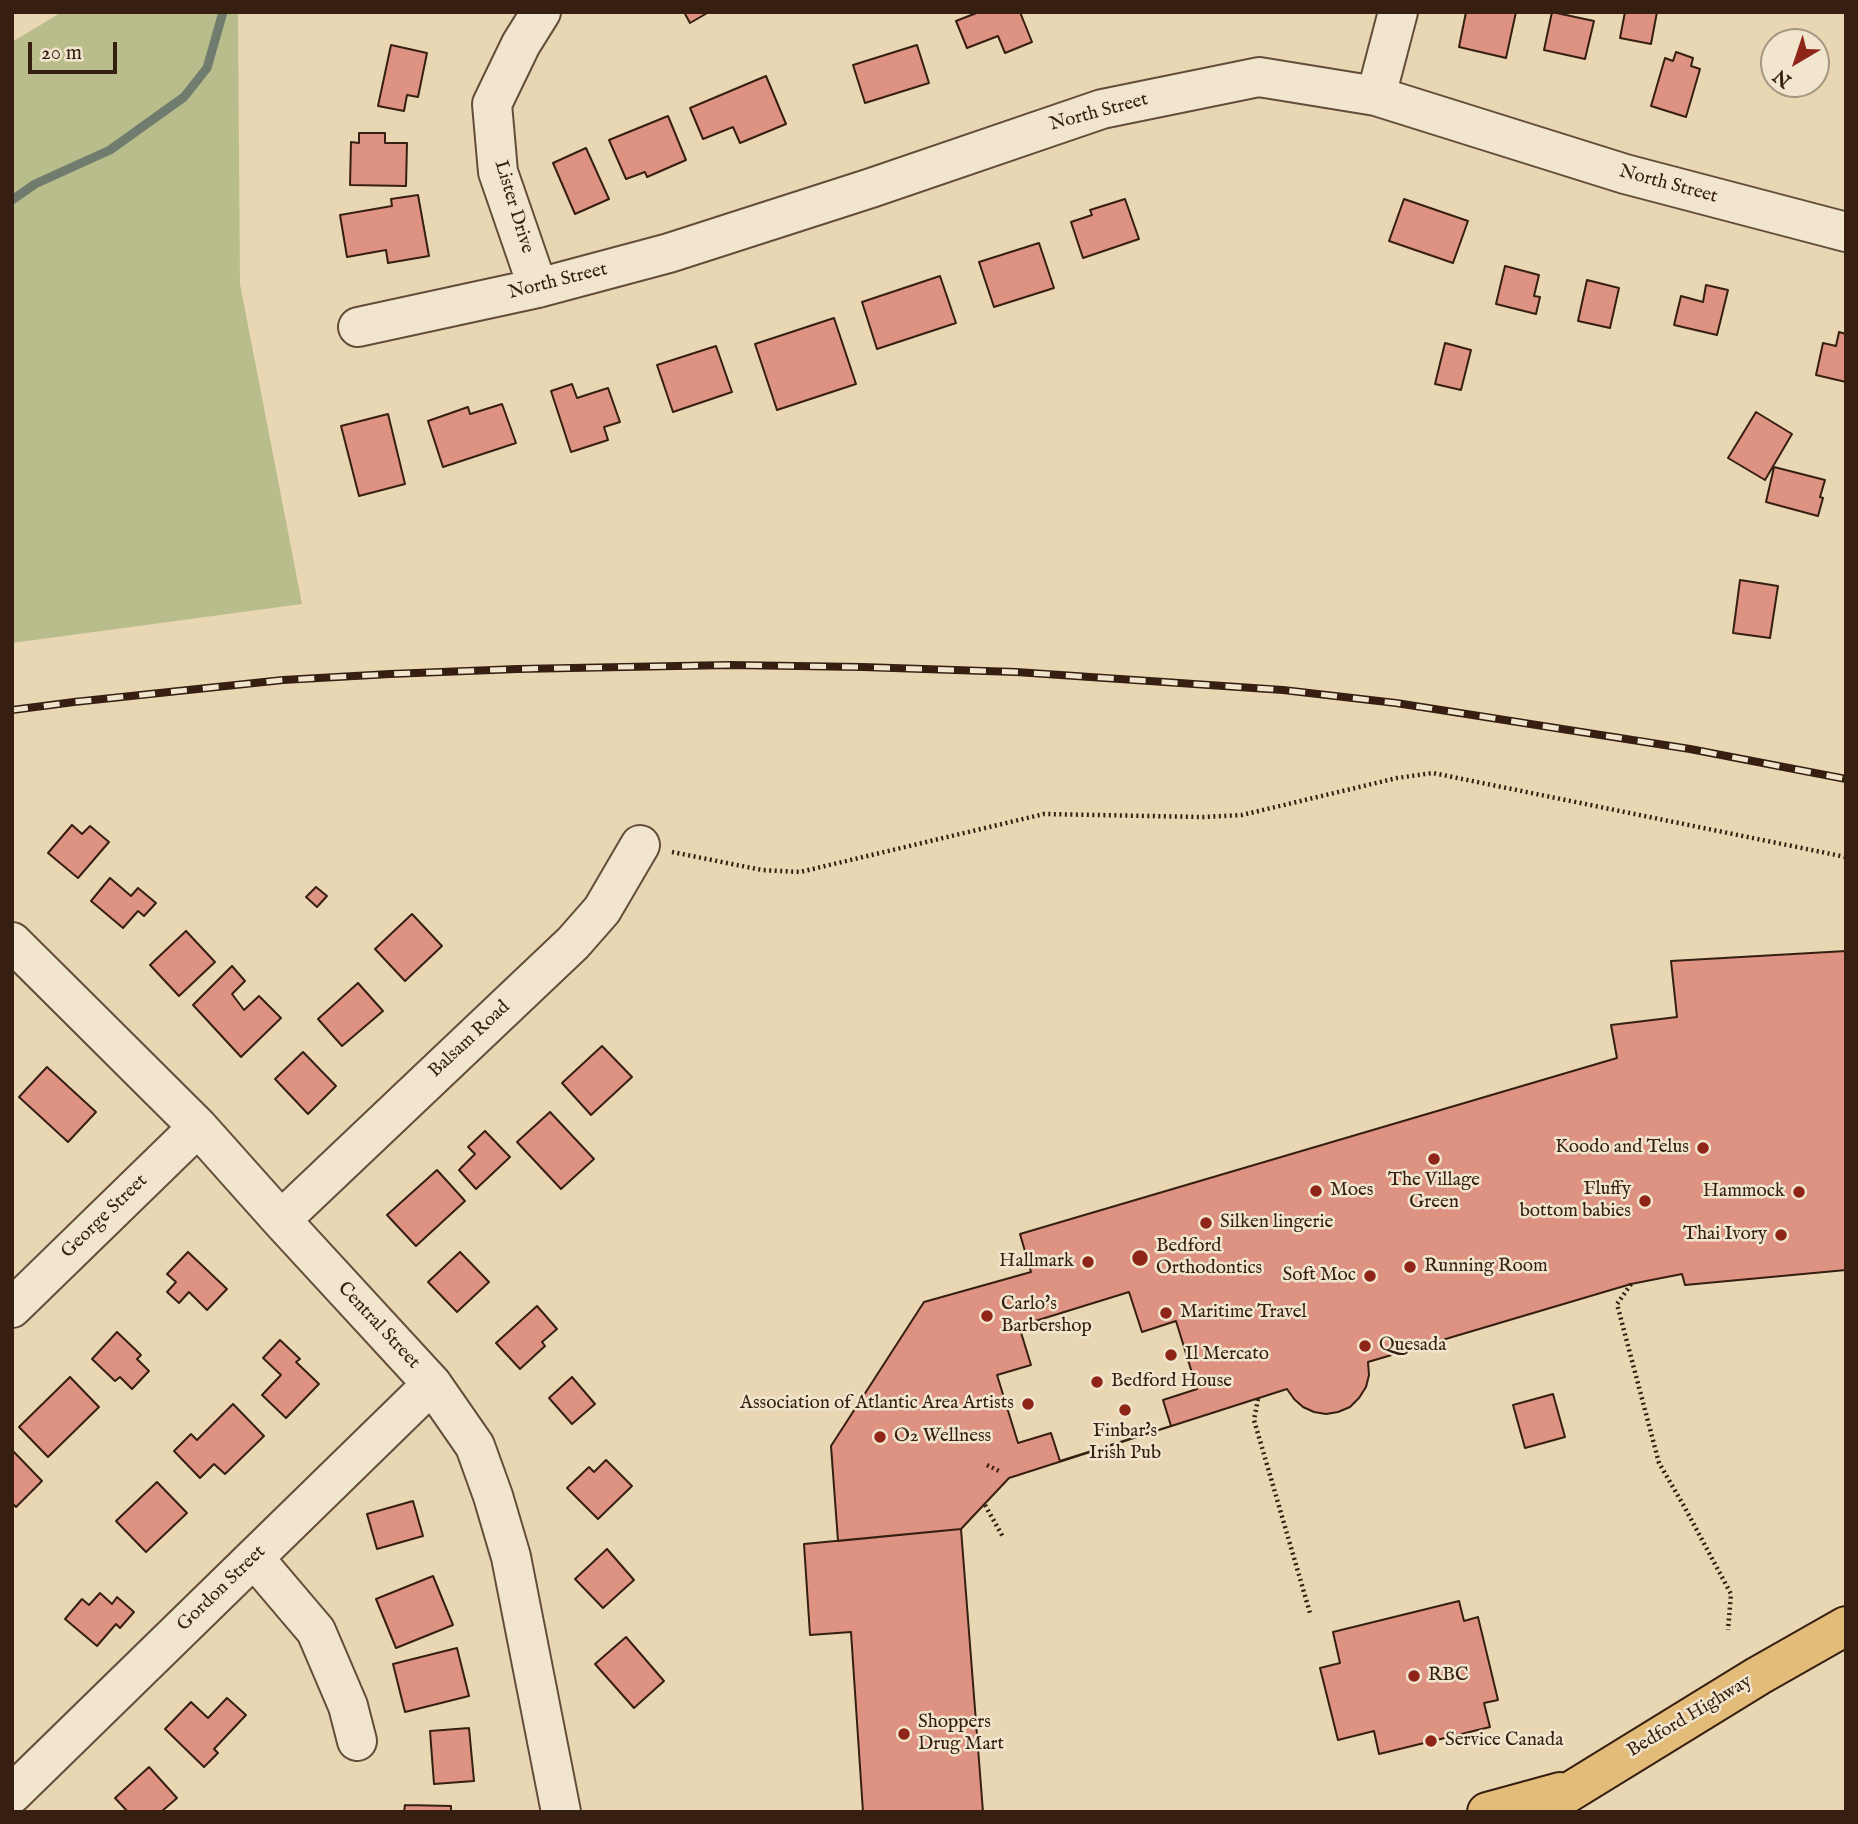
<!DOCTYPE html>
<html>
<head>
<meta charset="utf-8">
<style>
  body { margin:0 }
  #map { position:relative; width:1858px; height:1824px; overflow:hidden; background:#e9d7b4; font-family:"IM FELL English",serif }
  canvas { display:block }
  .frame { position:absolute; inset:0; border:14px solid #361f11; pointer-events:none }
  .north { position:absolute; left:1760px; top:28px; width:70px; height:70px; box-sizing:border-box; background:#f1e5ce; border:2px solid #a69682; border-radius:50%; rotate:219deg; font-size:19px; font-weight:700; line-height:28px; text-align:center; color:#361f11 }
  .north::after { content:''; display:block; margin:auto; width:24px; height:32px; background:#8f2418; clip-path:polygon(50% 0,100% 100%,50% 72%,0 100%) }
  .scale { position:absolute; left:28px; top:42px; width:89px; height:32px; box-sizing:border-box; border:4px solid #361f11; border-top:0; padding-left:9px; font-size:21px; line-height:24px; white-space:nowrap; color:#361f11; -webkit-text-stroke:5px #f1e5ce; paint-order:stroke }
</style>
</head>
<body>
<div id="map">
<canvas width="1858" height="1824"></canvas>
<div class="frame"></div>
<div class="north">N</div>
<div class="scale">20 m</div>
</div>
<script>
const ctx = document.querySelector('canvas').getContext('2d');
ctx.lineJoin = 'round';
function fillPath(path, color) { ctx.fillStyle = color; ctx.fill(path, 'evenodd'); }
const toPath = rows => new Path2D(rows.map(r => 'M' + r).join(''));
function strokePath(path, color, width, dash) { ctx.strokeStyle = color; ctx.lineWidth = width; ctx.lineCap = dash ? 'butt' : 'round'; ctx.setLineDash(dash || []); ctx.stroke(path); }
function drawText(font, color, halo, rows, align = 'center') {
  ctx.font = font + ' "IM FELL English",serif'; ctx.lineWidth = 5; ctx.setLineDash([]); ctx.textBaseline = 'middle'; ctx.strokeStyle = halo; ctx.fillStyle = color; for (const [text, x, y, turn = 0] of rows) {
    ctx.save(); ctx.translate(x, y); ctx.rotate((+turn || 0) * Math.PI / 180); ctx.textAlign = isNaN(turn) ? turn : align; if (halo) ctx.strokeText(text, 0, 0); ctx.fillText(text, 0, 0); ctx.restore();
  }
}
fillPath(toPath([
  [62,12,238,12,240,284,302,604,12,643,12,42]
]), '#b9bd8b');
strokePath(toPath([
  [12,200,35,184,110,150,184,97,207,68,223,12]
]), '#707c6e', 9);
const building = toPath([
  [684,12,709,12,690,23,684,12],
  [979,12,1020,12,1032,42,1005,53,998,36,967,48,956,21,979,12],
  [1466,12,1516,12,1506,58,1459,47,1466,12],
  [1552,12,1594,21,1585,59,1544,50,1552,12],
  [1625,12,1657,12,1651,44,1620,38,1625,12],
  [391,45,427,53,418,97,407,95,404,111,378,106,391,45],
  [917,45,929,83,865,103,853,65,917,45],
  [1676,52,1693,58,1691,66,1700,69,1686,117,1651,106,1665,58,1673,61,1676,52],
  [766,76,786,124,740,143,733,127,703,139,690,108,766,76],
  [668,116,686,160,647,177,645,172,626,179,609,140,668,116],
  [359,133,385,133,385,143,407,143,406,186,350,185,351,142,359,143,359,133],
  [586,148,609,199,575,214,553,163,586,148],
  [418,195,429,256,388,263,386,250,347,257,340,215,392,206,391,199,418,195],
  [1125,199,1139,239,1083,258,1071,222,1092,215,1090,210,1125,199],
  [1404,199,1468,221,1453,263,1389,241,1404,199],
  [1039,243,1054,288,994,307,979,262,1039,243],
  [1505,266,1539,275,1534,296,1540,297,1536,314,1496,304,1505,266],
  [940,276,956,323,877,349,862,302,940,276],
  [1587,280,1619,288,1610,328,1578,321,1587,280],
  [1706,285,1728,290,1717,335,1674,325,1681,296,1703,302,1706,285],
  [834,318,856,384,777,410,755,344,834,318],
  [1839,332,1846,334,1846,382,1816,375,1823,343,1836,346,1839,332],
  [1445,343,1471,350,1461,390,1435,384,1445,343],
  [716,346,732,392,673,412,657,365,716,346],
  [572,384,577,398,608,388,620,422,604,427,608,440,571,452,551,391,572,384],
  [502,404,516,443,443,467,428,421,468,407,470,414,502,404],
  [1756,412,1792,434,1765,480,1728,458,1756,412],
  [388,414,405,484,359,496,341,426,388,414],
  [1774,467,1825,480,1820,497,1823,498,1818,516,1766,502,1774,467],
  [1740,580,1778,586,1770,638,1733,633,1740,580],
  [72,825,82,834,90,826,109,842,78,878,48,853,72,825],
  [110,878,131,896,138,888,156,903,144,916,138,911,123,928,91,901,110,878],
  [316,887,327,896,317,907,306,897,316,887],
  [412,914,442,946,405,981,375,949,412,914],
  [186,931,215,962,179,996,150,965,186,931],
  [1846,951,1846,1270,1685,1285,1682,1274,1631,1284,1368,1362,1369,1375,1366,1387,1359,1398,1350,1407,1338,1412,1326,1414,1314,1412,1303,1407,1294,1399,1287,1389,1009,1478,961,1529,838,1541,831,1446,924,1302,1031,1272,1020,1234,1617,1058,1611,1025,1677,1017,1671,961,1846,951],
  [232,966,245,981,232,994,244,1010,259,996,281,1018,241,1057,193,1005,232,966],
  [358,983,383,1011,342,1046,318,1019,358,983],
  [602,1046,632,1077,591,1115,562,1083,602,1046],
  [303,1052,336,1086,308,1114,275,1079,303,1052],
  [47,1067,96,1112,68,1142,19,1097,47,1067],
  [550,1112,594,1159,561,1189,517,1142,550,1112],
  [485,1131,510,1157,476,1189,459,1170,475,1154,468,1147,485,1131],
  [437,1170,465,1201,416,1246,387,1215,437,1170],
  [188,1252,227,1289,207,1310,189,1292,179,1303,167,1292,176,1282,167,1274,188,1252],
  [460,1252,489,1282,457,1312,428,1282,460,1252],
  [1129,1292,1142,1332,1176,1321,1197,1389,1163,1400,1171,1426,1060,1461,1051,1433,1018,1443,997,1375,1031,1365,1019,1326,1129,1292],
  [537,1306,557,1329,542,1342,545,1346,520,1369,496,1343,537,1306],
  [117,1332,141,1355,137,1359,149,1371,132,1389,120,1377,115,1381,92,1359,117,1332],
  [280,1340,300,1359,296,1362,319,1384,286,1418,262,1395,281,1375,263,1358,280,1340],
  [70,1377,99,1407,48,1457,19,1427,70,1377],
  [572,1377,595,1404,572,1424,549,1398,572,1377],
  [1553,1394,1565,1437,1525,1448,1513,1405,1553,1394],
  [233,1404,264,1436,225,1474,214,1464,200,1478,174,1451,191,1434,197,1440,233,1404],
  [12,1450,42,1481,16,1507,12,1503,12,1450],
  [606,1460,632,1486,598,1519,567,1488,589,1467,594,1472,606,1460],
  [157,1482,187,1513,146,1552,116,1521,157,1482],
  [413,1501,423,1536,377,1549,367,1514,413,1501],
  [961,1529,983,1812,863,1812,851,1632,810,1635,804,1544,961,1529],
  [607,1549,634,1580,603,1608,575,1579,607,1549],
  [433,1576,453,1625,396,1648,376,1599,433,1576],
  [100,1593,112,1604,117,1597,134,1612,120,1628,116,1624,97,1646,65,1619,82,1599,89,1605,100,1593],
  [1459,1601,1464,1621,1478,1617,1498,1700,1484,1703,1490,1727,1379,1754,1374,1731,1338,1740,1320,1668,1340,1663,1333,1632,1459,1601],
  [626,1637,664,1681,634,1708,595,1664,626,1637],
  [457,1648,469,1696,405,1712,393,1664,457,1648],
  [227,1698,246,1715,214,1749,218,1753,204,1767,165,1729,191,1702,208,1718,227,1698],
  [469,1728,474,1781,434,1784,430,1731,469,1728],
  [149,1767,177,1798,161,1812,128,1812,115,1798,149,1767],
  [405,1805,451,1806,451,1812,404,1812,405,1805]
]);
fillPath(building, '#de9281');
strokePath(building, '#361f11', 2);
const minor = toPath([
  [1376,96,1398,12],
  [538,288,498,172,492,104,521,44,541,12],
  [358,327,538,288,669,253,871,188,1102,109,1259,77,1376,96,1625,174,1846,232],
  [12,942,198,1127,281,1220,432,1384,475,1446,493,1496,511,1557,561,1812],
  [281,1220,573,943,602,910,640,845],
  [12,1308,198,1127],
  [254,1558,316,1631,348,1706,357,1741],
  [12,1794,432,1384]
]);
const major = toPath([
  [1487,1812,1560,1792],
  [1537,1812,1758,1676,1846,1626]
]);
strokePath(minor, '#634d3a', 42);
strokePath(major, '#361f11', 42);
strokePath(toPath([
  [672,852,762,870,800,872,1044,814,1203,817,1242,815,1397,778,1433,773,1846,857],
  [1631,1284,1617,1304,1659,1463,1685,1508,1731,1594,1728,1630],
  [1258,1399,1254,1420,1310,1613],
  [987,1465,999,1471],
  [985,1505,1003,1537]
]), '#361f11', 4.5, [2, 3.5]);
strokePath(minor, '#f1e5ce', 38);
strokePath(major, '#e4bc7a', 38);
const rail = toPath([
  [12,710,74,702,283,680,390,674,518,669,730,665,862,667,1016,672,1283,690,1396,703,1690,749,1846,779]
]);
strokePath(rail, '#361f11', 8);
strokePath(rail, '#f1e5ce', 5, [16]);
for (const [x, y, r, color] of [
  [1703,1148,7,"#8f2418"],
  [1434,1159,7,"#8f2418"],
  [1316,1191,7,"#8f2418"],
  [1799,1192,7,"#8f2418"],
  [1645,1201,7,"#8f2418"],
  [1206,1223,7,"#8f2418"],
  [1781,1235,7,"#8f2418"],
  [1140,1258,9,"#8f2418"],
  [1088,1262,7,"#8f2418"],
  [1410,1267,7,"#8f2418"],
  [1370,1276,7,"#8f2418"],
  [1166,1313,7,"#8f2418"],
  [987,1316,7,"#8f2418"],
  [1365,1346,7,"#8f2418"],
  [1171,1355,7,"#8f2418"],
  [1097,1382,7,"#8f2418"],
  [1028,1404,7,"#8f2418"],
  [1125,1410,7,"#8f2418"],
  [880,1437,7,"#8f2418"],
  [1414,1676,7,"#8f2418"],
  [904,1734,7,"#8f2418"],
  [1431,1741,7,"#8f2418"]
]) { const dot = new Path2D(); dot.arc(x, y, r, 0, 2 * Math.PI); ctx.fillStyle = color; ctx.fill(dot); strokePath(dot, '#f1e5ce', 2.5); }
drawText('19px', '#361f11', '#f1e5ce', [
  ["North Street",1099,113,-15],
  ["North Street",1668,185,15],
  ["Lister Drive",513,207,73],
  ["North Street",558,282,-14],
  ["Balsam Road",470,1040,-43],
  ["George Street",105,1217,-44],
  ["Central Street",378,1326,47],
  ["Gordon Street",222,1589,-44],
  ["Bedford Highway",1690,1717,-31]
]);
drawText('19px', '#361f11', '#f1e5ce', [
  ["Koodo and Telus",1689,1148,"right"],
  ["The Village",1434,1181,"center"],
  ["Green",1434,1203,"center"],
  ["Fluffy",1631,1190,"right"],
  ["bottom babies",1631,1212,"right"],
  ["Moes",1330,1191],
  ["Hammock",1785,1192,"right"],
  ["Silken lingerie",1220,1223],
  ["Thai Ivory",1767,1235,"right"],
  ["Bedford",1156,1247],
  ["Orthodontics",1156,1269],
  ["Hallmark",1074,1262,"right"],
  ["Running Room",1424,1267],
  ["Soft Moc",1356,1276,"right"],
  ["Carlo's",1001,1305],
  ["Barbershop",1001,1327],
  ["Maritime Travel",1180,1313],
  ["Quesada",1379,1346],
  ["Il Mercato",1185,1355],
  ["Bedford House",1111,1382],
  ["Association of Atlantic Area Artists",1014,1404,"right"],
  ["Finbar's",1125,1432,"center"],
  ["Irish Pub",1125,1454,"center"],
  ["O2 Wellness",894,1437],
  ["RBC",1428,1676],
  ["Shoppers",918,1723],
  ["Drug Mart",918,1745],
  ["Service Canada",1445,1741]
], 'left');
</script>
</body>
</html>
